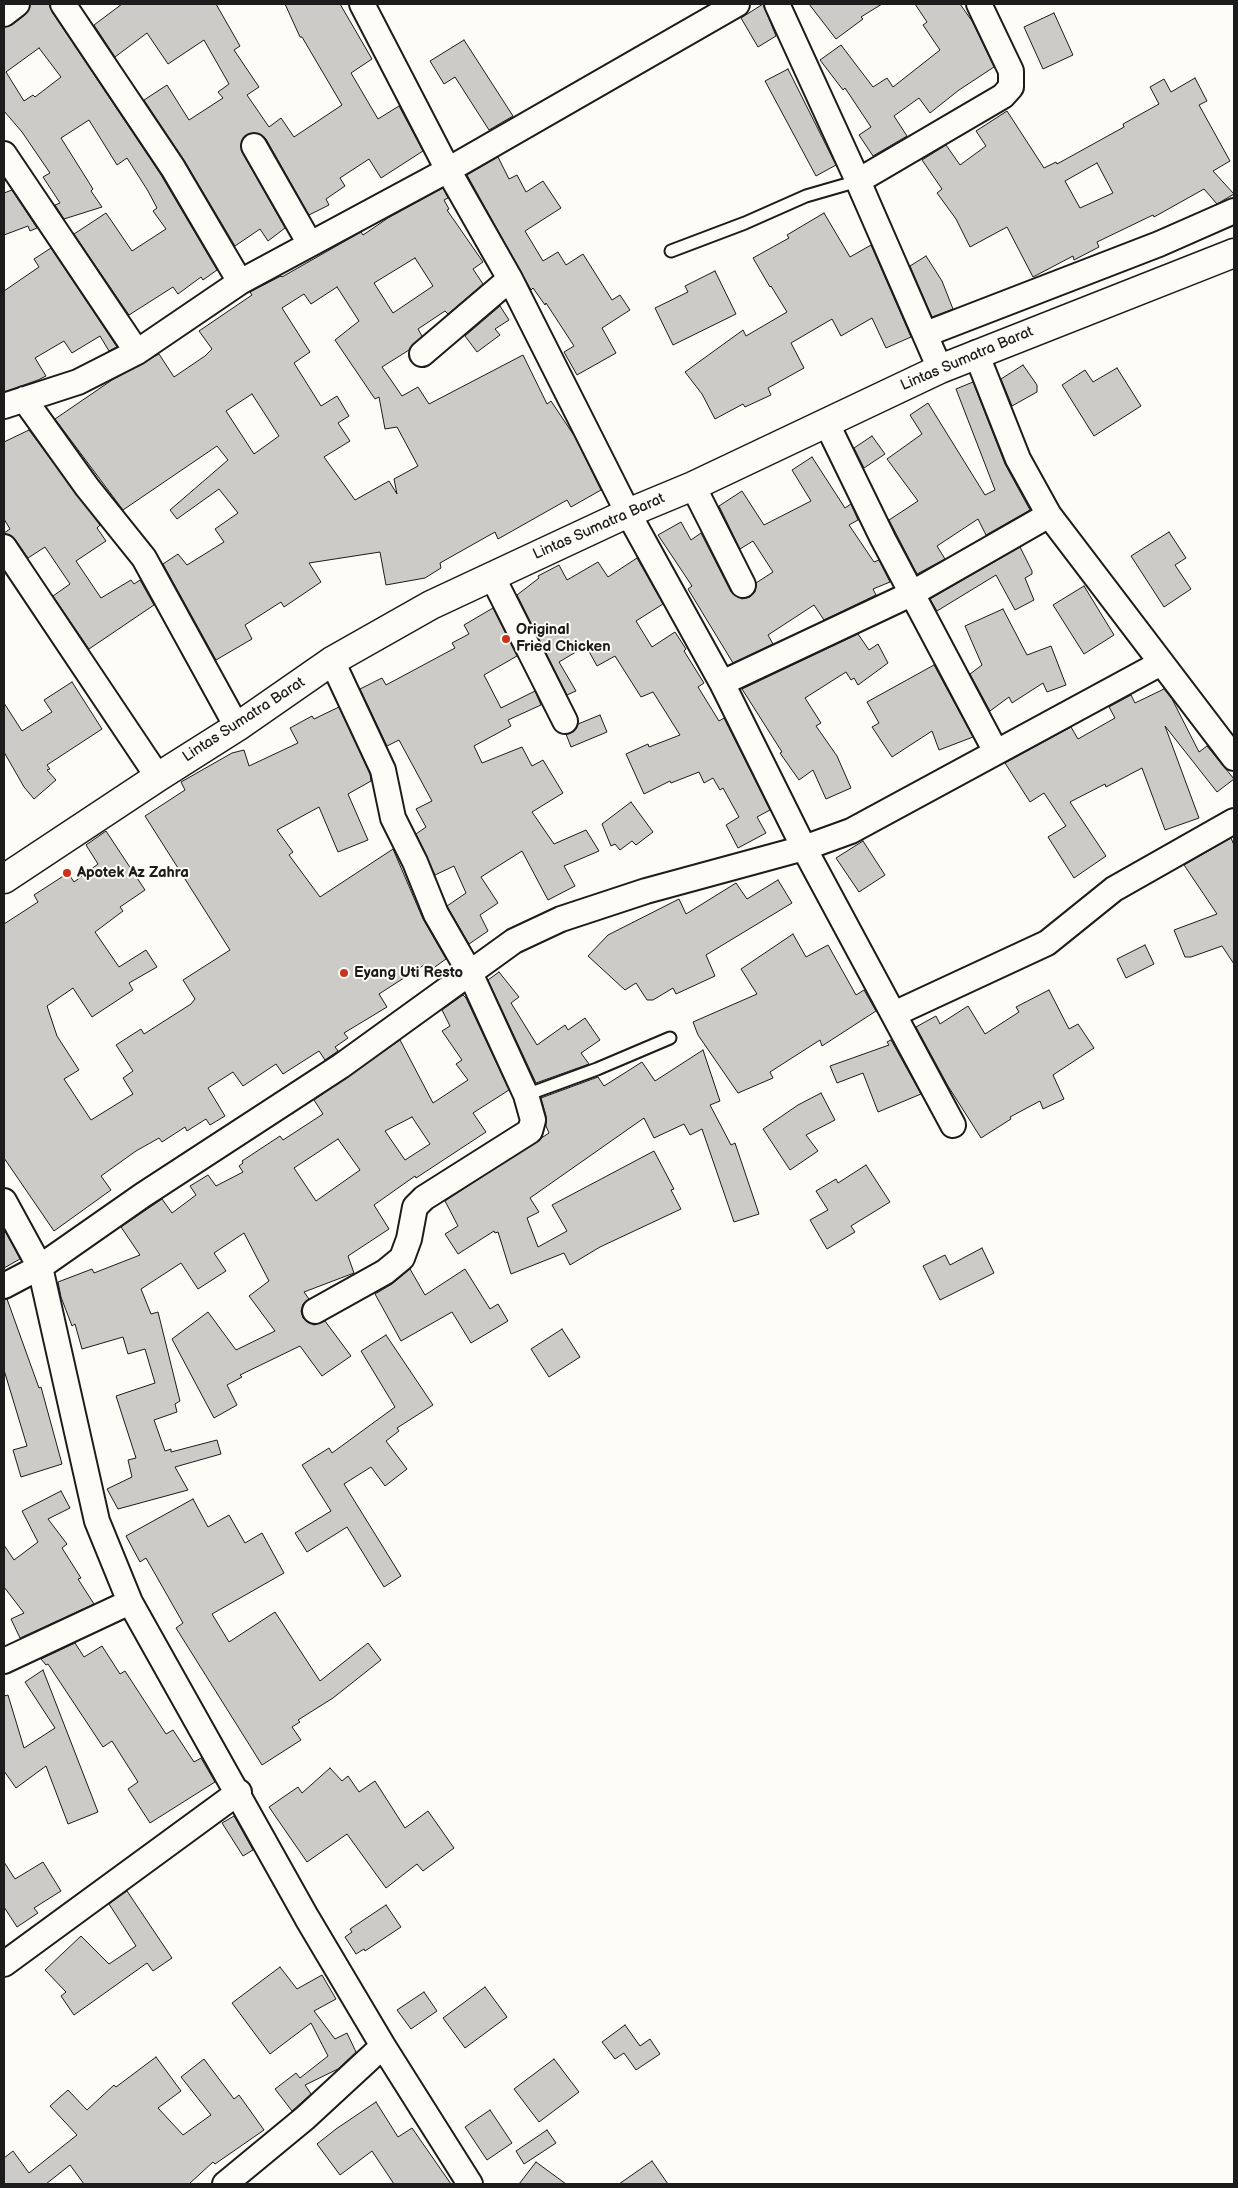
<!DOCTYPE html>
<html>
<head>
<meta charset="utf-8">
<style>
  body { margin:0 }
  #map { position:relative; width:1238px; height:2188px; overflow:hidden; background:#fdfcf7; font-family:"Balsamiq Sans",sans-serif }
  canvas { display:block }
  .frame { position:absolute; inset:0; border:5px solid #1c1c1c; pointer-events:none }
</style>
</head>
<body>
<div id="map">
<canvas width="1238" height="2188"></canvas>
<div class="frame"></div>
</div>
<script>
const ctx = document.querySelector('canvas').getContext('2d');
ctx.lineJoin = 'round';
function fillPath(path, color) { ctx.fillStyle = color; ctx.fill(path, 'evenodd'); }
const toPath = rows => new Path2D(rows.map(r => 'M' + r).join(''));
function strokePath(path, color, width, dash) { ctx.strokeStyle = color; ctx.lineWidth = width; ctx.lineCap = dash ? 'butt' : 'round'; ctx.setLineDash(dash || []); ctx.stroke(path); }
function drawText(font, color, halo, rows, align = 'center') {
  ctx.font = font + ' "Balsamiq Sans",sans-serif'; ctx.lineWidth = 4; ctx.setLineDash([]); ctx.textBaseline = 'middle'; ctx.strokeStyle = halo; ctx.fillStyle = color; for (const [text, x, y, turn = 0] of rows) {
    ctx.save(); ctx.translate(x, y); ctx.rotate((+turn || 0) * Math.PI / 180); ctx.textAlign = isNaN(turn) ? turn : align; if (halo) ctx.strokeText(text, 0, 0); ctx.fillText(text, 0, 0); ctx.restore();
  }
}
const building = toPath([
  [30,4,49,4,52,12,161,175,217,270,203,280,201,277,178,294,173,287,129,315,74,234,106,213,132,251,166,229,153,211,157,208,148,191,127,158,117,165,89,120,61,138,93,189,91,191,102,207,64,219,55,205,60,203,43,177,50,173,22,132,4,111,4,27,12,25,25,15,30,4],
  [39,48,61,77,35,97,33,95,24,101,6,72,39,48],
  [122,4,216,4,240,46,234,50,259,87,247,95,269,127,281,118,294,137,342,105,302,37,300,37,285,4,340,4,372,59,351,73,378,119,399,106,423,151,381,178,369,159,340,178,345,186,326,199,329,205,309,215,266,139,260,134,248,134,242,140,242,152,285,228,268,241,260,229,235,246,184,160,144,100,167,85,189,120,223,98,218,92,229,84,204,40,168,64,147,33,115,57,94,25,122,4],
  [763,4,776,36,758,47,741,18,763,4],
  [809,4,882,4,861,17,863,19,836,39,809,4],
  [915,4,960,4,972,21,994,67,959,90,930,113,919,98,894,116,907,136,873,156,859,135,871,127,845,88,843,90,820,60,841,45,873,87,887,78,893,87,940,50,923,25,927,22,915,4],
  [1054,13,1073,55,1043,69,1024,27,1054,13],
  [464,40,513,116,489,130,455,77,444,84,430,61,464,40],
  [788,69,836,165,816,176,765,81,788,69],
  [1195,78,1207,101,1199,105,1230,161,1213,171,1234,194,1217,204,1204,189,1154,217,1153,215,1097,242,1099,247,1074,260,1073,256,1033,277,1007,227,970,247,956,219,937,193,942,189,922,160,946,145,960,165,986,146,976,131,1007,111,1044,168,1056,162,1057,164,1124,127,1123,124,1159,104,1150,87,1164,79,1171,92,1195,78],
  [1097,163,1113,193,1080,208,1065,181,1097,163],
  [498,157,509,179,517,175,526,192,543,181,561,208,525,231,543,261,558,252,566,265,583,254,612,300,620,295,630,310,602,328,616,353,577,375,564,352,574,346,546,303,545,305,533,288,531,290,467,175,498,157],
  [443,188,448,198,444,200,449,209,447,210,483,262,473,269,483,284,448,314,445,311,418,329,422,336,409,350,382,367,402,396,418,387,429,404,523,355,547,404,551,401,575,437,601,490,571,507,567,500,498,539,495,532,440,563,441,568,425,578,386,585,380,552,309,563,321,582,284,607,281,602,245,625,252,639,216,660,163,564,178,554,187,565,224,542,215,529,238,513,219,489,177,519,170,510,228,460,217,446,123,510,55,419,112,380,159,354,174,377,205,356,212,349,199,331,252,295,250,292,281,276,282,277,361,232,363,235,388,218,443,188],
  [415,258,433,286,393,313,374,283,415,258],
  [337,287,359,321,335,340,375,399,379,397,385,429,397,427,418,466,394,479,397,494,389,481,355,500,324,457,350,441,338,423,349,416,337,396,321,406,294,363,310,352,282,308,304,294,311,304,337,287],
  [252,394,279,436,254,454,226,411,252,394],
  [12,190,37,228,30,231,28,226,4,235,4,193,12,190],
  [824,213,850,257,871,245,911,337,886,348,872,318,841,336,832,319,791,343,804,368,768,388,771,395,745,407,743,404,715,419,702,394,685,372,743,330,746,336,787,312,771,286,770,287,753,258,789,238,787,235,824,213],
  [51,248,117,347,109,351,100,336,72,353,64,341,35,358,46,376,38,380,4,392,4,291,39,267,34,259,51,248],
  [926,256,942,281,953,309,932,317,910,266,926,256],
  [715,271,736,314,673,345,655,308,688,292,685,286,715,271],
  [500,306,509,320,495,329,500,335,477,352,465,336,500,306],
  [1023,365,1037,385,1037,392,1012,406,1001,379,1023,365],
  [1117,368,1141,406,1094,436,1062,385,1085,370,1093,382,1117,368],
  [973,382,1005,464,1030,510,986,535,978,519,937,546,945,559,917,574,889,520,918,501,887,459,922,434,910,415,928,403,985,495,995,490,956,389,973,382],
  [29,430,100,525,97,528,106,541,76,561,101,598,131,580,134,584,140,580,154,605,89,649,53,596,70,584,45,547,28,558,15,539,4,533,10,529,4,519,4,442,29,430],
  [872,436,885,454,864,468,854,448,872,436],
  [812,457,845,508,851,504,858,520,849,525,874,562,879,560,890,582,873,589,876,595,824,620,814,605,768,635,773,644,733,663,688,589,692,586,658,535,681,522,691,540,701,533,731,592,742,599,750,597,755,592,756,583,773,572,753,541,740,549,719,506,742,491,764,525,811,501,792,470,812,457],
  [1169,532,1186,558,1175,565,1191,589,1164,607,1131,556,1169,532],
  [1020,547,1032,571,1032,574,1025,578,1034,600,1015,610,996,575,937,611,930,599,1020,547],
  [637,558,663,604,636,621,652,647,675,632,686,649,684,651,704,683,698,687,719,721,724,718,770,810,757,817,766,833,738,848,726,825,739,817,723,788,720,790,713,778,704,783,699,772,671,783,670,781,644,794,626,754,648,744,649,747,680,735,653,692,641,697,615,656,597,666,586,646,559,662,576,691,567,695,517,595,539,578,538,576,559,565,567,580,598,562,608,577,637,558],
  [1084,586,1114,635,1084,654,1053,605,1084,586],
  [493,608,517,656,484,675,501,708,535,691,541,705,508,720,511,726,474,746,482,763,522,747,532,766,543,760,563,793,532,812,554,844,586,830,599,851,564,866,575,886,548,900,522,851,481,877,498,903,480,915,488,931,469,944,447,906,466,893,454,866,435,875,416,834,426,827,416,809,432,801,399,740,387,746,360,689,382,678,386,685,455,648,452,643,469,634,464,625,493,608],
  [1003,609,1027,655,1051,646,1066,685,1047,692,1043,683,1012,703,1009,697,990,711,970,674,982,665,965,626,1003,609],
  [858,634,869,650,878,644,888,663,858,685,854,678,851,680,846,672,805,698,821,723,816,726,837,756,851,788,826,799,813,770,799,780,780,753,782,752,742,689,858,634],
  [934,665,973,737,939,750,932,731,892,757,872,727,879,723,867,702,934,665],
  [72,682,102,729,47,765,50,769,47,770,56,780,34,799,24,787,4,752,4,703,22,731,52,712,44,700,72,682],
  [1164,689,1172,699,1199,752,1207,746,1234,779,1217,792,1165,726,1199,818,1165,830,1142,768,1106,787,1105,784,1070,802,1106,856,1074,878,1048,837,1066,826,1044,793,1030,802,1005,763,1071,727,1078,739,1115,718,1109,707,1131,695,1135,703,1164,689],
  [339,707,370,774,371,781,348,794,368,840,338,852,319,807,277,830,293,852,289,855,320,897,393,849,423,919,446,959,428,972,424,965,379,994,387,1007,344,1033,348,1038,335,1047,338,1051,325,1060,319,1051,283,1074,276,1064,243,1086,233,1072,208,1088,225,1116,210,1125,206,1119,187,1131,185,1127,162,1142,159,1138,136,1151,101,1176,111,1190,54,1231,4,1158,4,924,38,902,34,895,68,873,74,882,98,864,86,845,106,831,145,890,120,907,123,911,95,932,119,967,146,950,157,967,129,983,133,990,92,1017,73,988,47,1006,57,1036,79,1070,64,1079,91,1120,133,1094,123,1078,133,1071,116,1045,141,1029,144,1034,191,1004,195,999,183,980,230,950,145,816,185,790,181,782,232,753,244,750,249,766,298,743,290,728,312,716,314,719,339,707],
  [600,715,607,732,571,747,566,734,576,729,578,724,600,715],
  [631,802,653,832,636,845,632,841,620,850,615,844,611,846,602,824,631,802],
  [1231,838,1234,845,1234,964,1222,946,1191,957,1185,957,1174,930,1217,914,1184,865,1231,838],
  [863,841,885,875,859,892,836,858,863,841],
  [778,880,792,903,706,955,715,976,676,994,673,988,653,1000,647,1000,636,983,625,990,588,956,608,935,679,899,686,914,736,883,747,899,778,880],
  [793,934,806,957,828,945,856,995,864,990,876,1011,822,1046,820,1040,770,1072,773,1078,738,1093,698,1035,693,1022,757,994,741,969,793,934],
  [1145,945,1154,964,1126,978,1117,959,1145,945],
  [499,972,519,997,511,1003,537,1045,565,1025,568,1030,585,1018,600,1040,581,1053,589,1064,536,1083,488,980,499,972],
  [1049,990,1069,1029,1078,1024,1094,1048,1053,1075,1064,1099,1043,1109,1040,1101,1010,1117,1011,1119,981,1138,948,1086,916,1027,936,1016,940,1024,968,1006,985,1034,1019,1012,1016,1007,1049,990],
  [463,995,466,998,509,1090,473,1113,486,1132,416,1178,415,1176,374,1205,389,1229,348,1256,354,1273,304,1292,309,1299,303,1304,301,1311,303,1318,314,1325,325,1321,351,1356,322,1376,300,1346,240,1375,242,1377,227,1385,237,1405,214,1418,172,1339,208,1312,236,1350,275,1331,249,1296,269,1281,244,1233,214,1253,226,1271,198,1289,181,1263,141,1289,151,1314,158,1312,180,1401,175,1404,177,1412,154,1420,165,1451,171,1449,171,1452,217,1440,221,1454,175,1467,188,1490,118,1509,107,1489,132,1477,128,1460,136,1458,116,1396,155,1383,145,1349,128,1354,123,1337,82,1349,75,1324,72,1326,61,1297,58,1282,92,1269,94,1273,140,1255,121,1227,162,1199,172,1213,196,1195,190,1186,208,1175,216,1186,243,1172,239,1166,243,1163,242,1161,280,1136,283,1140,323,1114,314,1100,400,1040,433,1103,468,1080,456,1064,462,1060,442,1031,450,1026,442,1010,463,995],
  [412,1117,430,1144,405,1160,385,1131,412,1117],
  [338,1139,360,1170,316,1201,294,1168,338,1139],
  [891,1040,921,1094,878,1112,863,1073,837,1083,830,1066,889,1045,887,1042,891,1040],
  [703,1050,720,1101,710,1105,731,1145,735,1143,759,1214,734,1222,702,1129,690,1135,684,1124,654,1138,644,1118,530,1198,539,1212,527,1218,538,1247,567,1231,552,1205,654,1151,674,1189,671,1190,681,1209,600,1247,570,1265,564,1253,511,1274,498,1232,495,1233,494,1231,458,1254,445,1234,458,1226,445,1201,549,1133,546,1126,546,1116,541,1098,598,1077,604,1086,642,1062,655,1081,703,1050],
  [821,1093,835,1120,806,1135,818,1151,790,1170,763,1129,798,1105,821,1093],
  [866,1165,890,1202,851,1226,855,1232,827,1249,810,1220,828,1210,816,1191,836,1179,838,1183,866,1165],
  [4,1229,20,1259,4,1268,4,1229],
  [982,1248,994,1273,940,1300,923,1266,945,1255,950,1265,982,1248],
  [410,1269,425,1295,465,1269,490,1309,498,1304,508,1321,471,1343,452,1312,401,1341,375,1294,392,1284,410,1269],
  [7,1299,39,1388,41,1387,62,1464,21,1477,13,1450,27,1446,4,1370,4,1300,7,1299],
  [562,1329,580,1357,549,1377,531,1349,562,1329],
  [386,1335,433,1405,397,1428,399,1431,386,1441,407,1469,385,1486,371,1467,344,1484,401,1576,384,1587,347,1527,307,1552,295,1533,331,1511,302,1465,329,1448,332,1453,395,1407,361,1351,386,1335],
  [61,1491,70,1508,48,1519,67,1544,62,1548,81,1578,78,1579,94,1604,20,1638,11,1619,24,1613,4,1587,4,1545,14,1560,38,1542,22,1511,61,1491],
  [193,1499,208,1527,229,1515,245,1543,262,1533,284,1573,212,1614,229,1642,275,1612,320,1681,368,1643,381,1660,333,1698,298,1720,300,1722,292,1727,301,1740,262,1765,176,1628,183,1623,146,1558,140,1562,126,1536,193,1499],
  [75,1643,84,1657,102,1646,120,1674,125,1671,166,1734,173,1730,194,1762,201,1758,215,1782,150,1823,128,1789,138,1782,112,1741,103,1747,48,1664,46,1665,41,1659,75,1643],
  [43,1670,98,1812,68,1824,46,1766,16,1788,4,1771,4,1696,8,1695,24,1748,55,1728,25,1682,43,1670],
  [330,1768,342,1781,348,1776,359,1792,375,1781,405,1828,428,1811,454,1848,423,1871,417,1864,386,1888,347,1834,307,1862,269,1807,298,1787,302,1793,330,1768],
  [234,1816,253,1850,243,1856,222,1823,234,1816],
  [4,1862,15,1879,43,1862,61,1891,34,1908,38,1913,17,1927,4,1907,4,1862],
  [127,1891,172,1958,153,1971,147,1963,74,2015,61,1996,66,1992,45,1970,81,1936,109,1964,136,1946,109,1904,127,1891],
  [386,1905,401,1927,365,1951,364,1949,356,1954,345,1937,352,1932,350,1929,386,1905],
  [280,1967,297,1989,322,1975,336,1999,314,2011,335,2039,347,2033,356,2052,338,2069,305,2085,311,2094,292,2111,275,2089,296,2073,300,2078,328,2056,311,2023,270,2054,232,2003,280,1967],
  [485,1987,507,2017,465,2048,443,2018,485,1987],
  [424,1992,437,2011,411,2029,397,2010,424,1992],
  [625,2025,640,2046,650,2039,660,2054,636,2070,624,2053,615,2059,602,2042,625,2025],
  [156,2057,181,2091,158,2108,183,2135,211,2115,181,2077,204,2059,234,2099,239,2095,264,2130,215,2164,213,2162,189,2184,84,2184,70,2165,46,2184,4,2184,4,2158,13,2151,29,2173,77,2135,50,2106,68,2090,87,2110,114,2085,116,2087,156,2057],
  [554,2059,579,2092,539,2122,514,2089,554,2059],
  [376,2102,398,2137,412,2128,451,2184,394,2184,372,2151,340,2175,317,2144,336,2129,376,2102],
  [490,2110,512,2143,487,2160,465,2127,490,2110],
  [547,2130,556,2143,524,2164,516,2151,547,2130],
  [652,2161,668,2184,619,2184,652,2161],
  [536,2162,566,2184,519,2184,536,2162]
]);
fillPath(building, '#cccbc8');
strokePath(building, '#1c1c1c', 1);
const service = toPath([
  [671,251,745,223,806,196,858,181],
  [526,1095,597,1069,670,1038]
]);
const minor = toPath([
  [63,4,173,168,240,282],
  [362,4,448,170,510,279,628,513,722,683,804,848,953,1125],
  [777,4,858,181,940,369],
  [4,14,17,4],
  [254,146,310,244],
  [4,154,137,352],
  [858,181,1003,96,1011,87,1011,71,979,4],
  [926,334,1159,244,1234,211],
  [976,353,1018,459,1049,515,1234,758],
  [422,354,510,279],
  [24,399,87,487,144,558,237,727],
  [4,406,78,382,137,352,240,282,448,170,737,4],
  [826,422,883,539,996,752],
  [693,486,743,585],
  [4,547,158,777],
  [492,576,565,721],
  [722,683,911,594,1049,515],
  [894,1014,1047,943,1114,889,1234,821],
  [4,1201,40,1267,97,1521,130,1602,307,1918,383,2046,470,2184],
  [4,1286,40,1267,143,1195,341,1066,514,941,561,919,646,891,804,848,851,831,1161,663],
  [315,1311,385,1272,402,1258,409,1239,415,1207,424,1198,530,1131,533,1120,526,1095,470,973,436,914,415,862,393,818,383,770,332,661],
  [4,1661,130,1602],
  [4,1964,239,1792],
  [225,2184,305,2118,383,2046]
]);
const trunk = toPath([
  [4,879,158,777,237,727,332,661,431,605,628,513,693,486,940,369,1234,253]
]);
strokePath(service, '#1c1c1c', 15);
strokePath(minor, '#1c1c1c', 28);
strokePath(trunk, '#1c1c1c', 31);
strokePath(service, '#fdfcf7', 11);
strokePath(minor, '#fdfcf7', 24);
strokePath(trunk, '#fdfcf7', 28);
for (const [x, y, r, color] of [
  [506,639,5,"#c8321e"],
  [67,873,5,"#c8321e"],
  [344,973,5,"#c8321e"]
]) { const dot = new Path2D(); dot.arc(x, y, r, 0, 2 * Math.PI); ctx.fillStyle = color; ctx.fill(dot); strokePath(dot, '#fdfcf7', 2); }
drawText('15px', '#1c1c1c', '#fdfcf7', [
  ["Lintas Sumatra Barat",967,359,-23],
  ["Lintas Sumatra Barat",599,527,-24],
  ["Lintas Sumatra Barat",244,720,-33]
]);
drawText('bold 15px', '#1c1c1c', '#fdfcf7', [
  ["Original",516,630],
  ["Fried Chicken",516,647],
  ["Apotek Az Zahra",77,873],
  ["Eyang Uti Resto",354,973]
], 'left');
</script>
</body>
</html>
